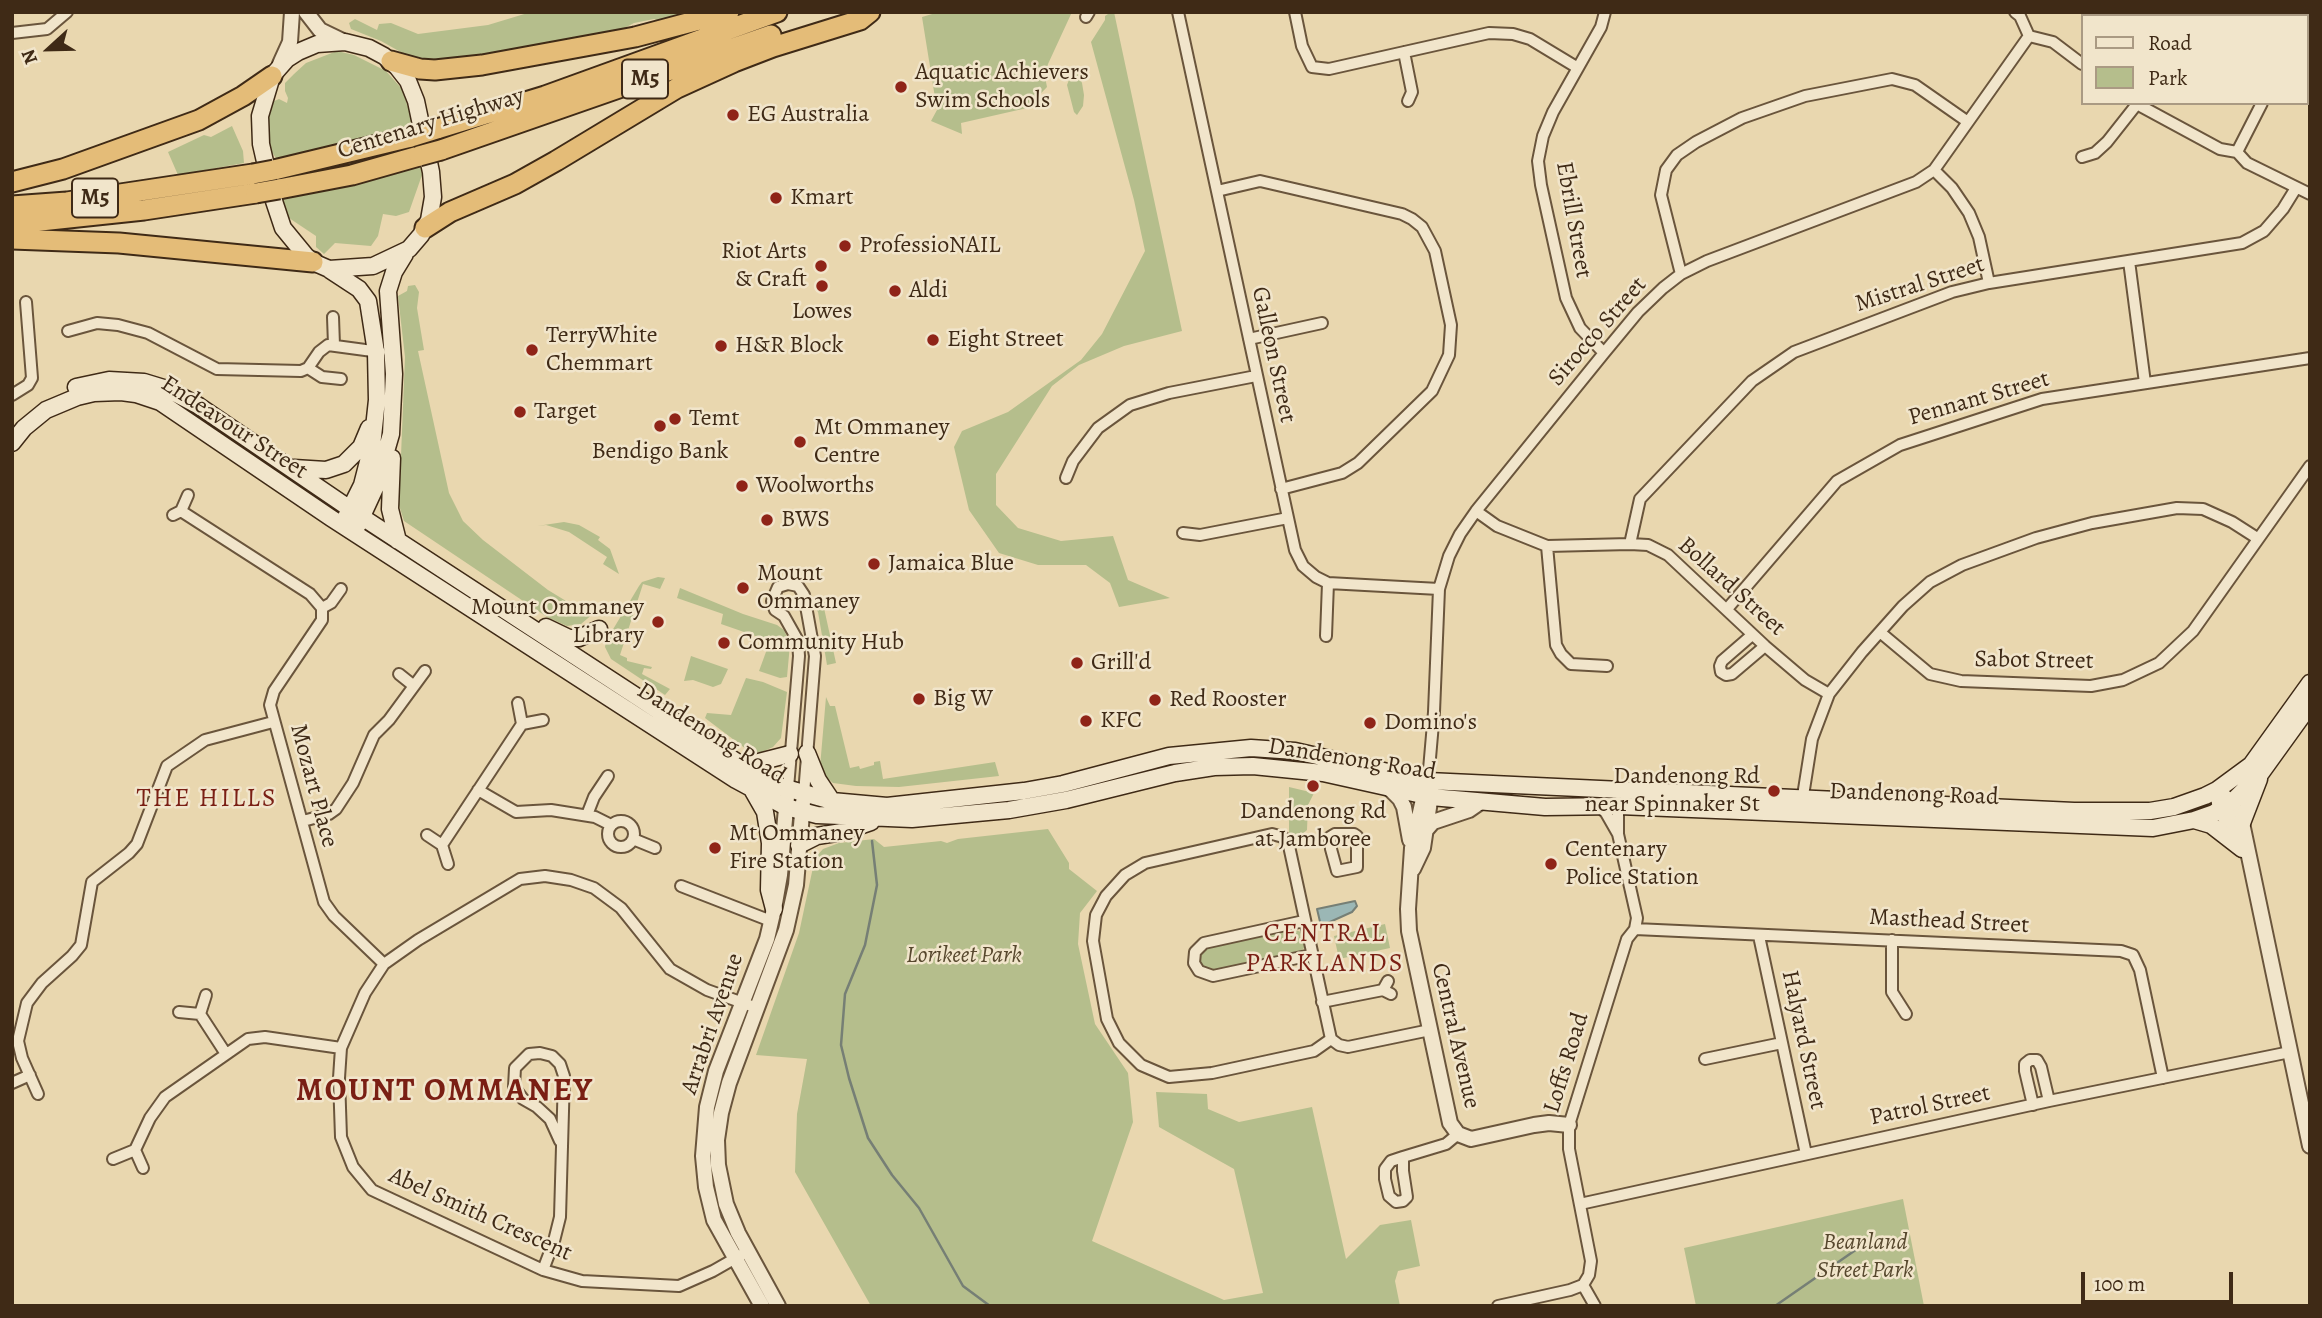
<!DOCTYPE html>
<html>
<head>
<meta charset="utf-8">
<style>
  body { margin:0 }
  #map { position:relative; width:2322px; height:1318px; overflow:hidden; background:#e9d7af; font-family:Alegreya,serif }
  canvas { display:block }
  .frame { position:absolute; inset:0; border:14px solid #3f2a16; pointer-events:none }
  .legend { position:absolute; left:2081px; top:14px; width:228px; height:91px; box-sizing:border-box; background:#f1e5cb; border:2px solid #aa9a83; margin:0; padding:9px 12px; list-style:none; font-size:21px; color:#3f2a16 }
  .legend li { display:flex; align-items:center; gap:14px; height:35px }
  .legend b { width:35px; border:2px solid #aa9a83 }
  .north { position:absolute; left:14px; top:14px; width:70px; height:70px; -webkit-text-stroke:5px #f1e5cb; paint-order:stroke; rotate:248deg; font-size:19px; font-weight:700; line-height:28px; text-align:center; color:#3f2a16 }
  .north::after { content:''; display:block; margin:auto; width:24px; height:32px; background:#3f2a16; clip-path:polygon(50% 0,100% 100%,50% 72%,0 100%) }
  .scale { position:absolute; left:2081px; top:1272px; width:152px; height:32px; box-sizing:border-box; border:4px solid #3f2a16; border-top:0; padding-left:9px; font-size:21px; line-height:24px; white-space:nowrap; color:#3f2a16; -webkit-text-stroke:5px #f1e5cb; paint-order:stroke }
</style>
</head>
<body>
<div id="map">
<canvas width="2322" height="1318"></canvas>
<div class="frame"></div>
<ul class="legend">
<li><b style="height:9px;background:#f1e5cb"></b>Road</li>
<li><b style="height:19px;background:#b5be8c"></b>Park</li>
</ul>
<div class="north">N</div>
<div class="scale">100 m</div>
</div>
<script>
const ctx = document.querySelector('canvas').getContext('2d');
ctx.lineJoin = 'round';
function fillPath(path, color) { ctx.fillStyle = color; ctx.fill(path, 'evenodd'); }
const toPath = rows => new Path2D(rows.map(r => 'M' + r).join(''));
function strokePath(path, color, width, dash) { ctx.strokeStyle = color; ctx.lineWidth = width; ctx.lineCap = dash ? 'butt' : 'round'; ctx.setLineDash(dash || []); ctx.stroke(path); }
function drawText(font, color, halo, rows, align = 'center') {
  ctx.font = font + ' Alegreya,serif'; ctx.lineWidth = 5; ctx.setLineDash([]); ctx.textBaseline = 'middle'; ctx.strokeStyle = halo; ctx.fillStyle = color; for (const [text, x, y, turn = 0] of rows) {
    ctx.save(); ctx.translate(x, y); ctx.rotate((+turn || 0) * Math.PI / 180); ctx.textAlign = isNaN(turn) ? turn : align; if (halo) ctx.strokeText(text, 0, 0); ctx.fillText(text, 0, 0); ctx.restore();
  }
}
fillPath(toPath([
  [531,12,701,12,662,22,654,19,634,23,615,33,593,39,432,64,406,55,381,41,351,29,349,23,355,19,377,30,379,24,391,23,418,34,488,25],
  [939,12,1072,12,1048,64,1045,77,1047,87,1027,108,961,123,962,134,931,121,937,110,922,17],
  [1111,12,1114,12,1182,331,1124,346,1079,365,1052,386,996,474,996,505,1018,528,1061,541,1113,536,1128,580,1170,598,1119,607,1110,583,1086,565,1038,565,999,553,969,510,954,447,962,431,1008,412,1081,360,1102,334,1145,251,1134,200,1091,42,1105,20,1105,16],
  [2095,12,2242,12,2240,16,2092,16],
  [337,51,354,55,386,71,402,89,414,126,278,161,269,148,267,137,268,109,272,102,279,99,287,103,288,98,285,91,285,83,294,74,306,63],
  [1074,67,1082,83,1084,95,1083,106,1077,115,1074,112,1067,85],
  [232,126,243,151,244,163,178,175,168,152,204,135,211,137],
  [421,162,422,175,409,212,396,216,383,214,378,236,371,246,335,243,324,254,316,247,316,236,286,216,277,197],
  [415,285,419,292,417,308,424,350,418,351,449,493,463,521,483,540,548,590,571,604,576,603,580,615,594,613,581,624,567,626,547,617,404,521,399,505,405,357,398,296,407,291,408,286],
  [564,522,579,525,600,537,598,540,610,549,619,574,603,564,607,557,569,532,546,525,537,526],
  [658,577,665,578,660,589,643,584,620,655,627,658,627,661,652,667,651,669,644,668,642,674,670,689,665,695,611,659,605,647,606,641,639,586,642,582],
  [680,588,743,614,777,625,784,630,790,644,787,677,780,678,759,671,770,641,721,624,723,614,677,598],
  [818,599,820,603,828,601,829,606,824,608,836,663,827,665,818,612,813,605],
  [691,656,728,669,721,684,713,687,693,680,684,681],
  [746,678,763,682,787,692,781,738,773,747,762,752,750,752,705,718,707,713,731,715],
  [826,697,830,706,835,706,850,768,859,766,860,769,874,765,874,762,880,761,883,779,995,762,999,776,899,787,856,786,833,783,824,775,820,767],
  [1289,787,1314,793,1308,805,1307,830,1299,837,1289,833],
  [1048,829,1069,863,1069,869,1097,891,1080,913,1078,944,1095,1024,1128,1073,1133,1122,1092,1241,1224,1300,1263,1293,1234,1169,1159,1127,1156,1092,1207,1094,1208,1109,1239,1122,1312,1107,1346,1259,1380,1225,1411,1220,1420,1266,1398,1271,1395,1281,1400,1306,871,1306,795,1172,797,1114,807,1059,756,1055,799,933,815,858,823,849,839,843,874,839,884,847,941,841,947,843,958,839],
  [1385,924,1390,948,1339,959,1334,936],
  [1293,929,1301,932,1305,942,1305,947,1299,953,1212,972,1201,965,1200,954,1207,947],
  [1903,1199,1924,1306,1696,1306,1684,1248]
]), '#b5be8c');
const water = toPath([
  [1355,901,1357,906,1352,912,1321,926,1317,909,1355,901]
]);
fillPath(water, '#9bb7b5');
strokePath(water, '#767f75', 2);
strokePath(toPath([
  [872,841,877,885,865,945,845,994,841,1045,849,1078,868,1138,892,1175,919,1208,963,1286,990,1306],
  [1775,1306,1857,1249,1874,1242,1901,1243]
]), '#767f75', 2.5);
const minor = toPath([
  [1178,12,1295,550,1303,566,1316,577,1328,583,1439,589],
  [1295,12,1302,46,1312,67,1329,69,1489,33,1513,34,1530,39,1578,68],
  [2015,12,2020,16,2029,36,2053,42,2082,64],
  [2306,16,2308,12],
  [1086,17,1089,12],
  [12,33,47,29,67,12],
  [1404,52,1412,92,1408,101],
  [2306,61,2310,62],
  [2135,103,2220,149,2237,152,2247,163,2310,194],
  [2237,152,2262,103],
  [2082,157,2095,153,2107,142,2137,104],
  [1934,170,1952,188,1969,213,1979,237,1989,283],
  [1217,191,1260,181,1402,214,1412,219,1422,227,1435,251,1451,325,1449,355,1432,391,1358,463,1342,473,1281,489],
  [2129,261,2145,383],
  [1681,274,1661,195,1666,170,1677,155,1696,142,1742,118,1805,96,1892,79,1915,85,1968,122],
  [333,317,334,345],
  [68,331,97,323,118,325,148,333,217,369,301,371,308,368,319,352,328,345,380,352],
  [1249,339,1322,323],
  [1604,353,1580,328,1566,298,1541,185,1538,161,1543,136,1553,112,1601,27,1605,12],
  [308,368,322,377,341,379],
  [12,395,28,385,32,378,26,302],
  [1066,478,1073,461,1098,428,1130,405,1169,393,1256,376],
  [181,511,310,594,322,608,322,620,274,691,270,705,324,902,334,916,384,964],
  [1476,511,1497,526,1547,546,1630,544,1648,545,1668,555,1765,646,1805,680,1829,694],
  [173,515,181,511,188,495],
  [1183,533,1200,535,1288,518],
  [1630,544,1640,499,1752,381,1794,352,1952,292,1989,283,2242,243,2264,231,2283,209,2296,188],
  [1547,546,1556,645,1561,654,1571,664,1607,666],
  [322,608,331,603,341,589],
  [1727,609,1837,481,1900,445,2042,399,2310,358],
  [1881,633,1930,674,1961,681,2091,686,2123,680,2159,663,2193,631,2310,466],
  [1752,635,1722,661,1720,666,1721,672,1726,675,1732,674,1765,646],
  [1326,636,1328,583],
  [399,674,414,686,425,671],
  [518,703,522,724,543,720],
  [1428,781,1434,712,1439,589,1449,556,1460,534,1476,511,1604,353,1638,312,1663,288,1681,274,1707,261,1916,182,1934,170,2029,36],
  [788,788,799,656,798,641,793,632,784,616,775,610,772,601,778,587,788,584,798,586,804,595,815,656,804,794],
  [478,790,516,812,551,810,595,817,611,825],
  [1802,802,1812,739,1829,694,1862,652,1903,606,1930,582,1962,565,2036,538,2092,523,2177,508,2203,509,2232,522,2257,538],
  [1598,805,1606,813,1618,834],
  [587,815,594,797,608,776],
  '608 834a13 13 0 1 1 26 0a13 13 0 1 1-26 0Z',
  [303,821,329,814,336,809,353,783,374,735,389,720,414,686],
  [1335,834,1354,834,1357,836,1357,867,1337,871,1331,849,1330,837,1335,834],
  [427,835,442,845,448,864],
  [633,839,655,848],
  [442,845,522,724],
  [681,886,771,921],
  [1304,921,1204,943,1195,952,1194,963,1199,971,1213,976,1311,955],
  [1635,929,2121,951,2133,955,2140,970,2163,1078],
  [1759,936,1806,1154],
  [1892,940,1892,992,1906,1014],
  [1388,981,1383,990,1391,994],
  [1322,1002,1383,990],
  [179,1012,200,1014,206,995],
  [200,1014,226,1054],
  [1331,1039,1289,846,1283,837,1272,834,1145,863,1125,875,1106,896,1096,915,1093,941,1107,1019,1119,1043,1141,1065,1169,1077,1212,1073,1314,1051,1331,1039,1339,1045,1348,1047,1430,1030],
  [1705,1059,1782,1043],
  [12,1083,30,1075],
  [38,1094,22,1058,18,1041,27,1003,42,983,72,956,81,945,92,882,129,853,137,844,167,766,205,740,273,722],
  [2033,1105,2025,1071,2025,1064,2030,1060,2037,1060,2041,1067,2049,1101],
  [135,1150,150,1118,165,1097,248,1039,265,1037,341,1048],
  [1403,1157,1391,1161,1385,1169,1385,1179,1389,1196,1396,1202,1403,1201,1407,1197,1403,1171,1403,1157,1446,1144,1458,1134],
  [113,1159,135,1150,143,1168],
  [1580,1204,2049,1101,2290,1052],
  [748,1251,713,1271,679,1286,582,1281,543,1270,372,1190,353,1167,341,1137,339,1078,341,1048,365,993,384,964,418,940,520,879,545,876,571,880,594,888,621,908,670,969,707,990,757,1008],
  [543,1270,554,1241,560,1217,564,1076,560,1064,552,1056,540,1053,529,1054,515,1068,514,1087,523,1099,537,1107,550,1119,560,1141],
  [1498,1306,1570,1290,1583,1285],
  [1595,1306,1583,1285,1589,1275,1591,1261,1569,1149,1569,1125,1627,939,1635,929,1637,918,1618,834,1618,802]
]);
const tertiary = toPath([
  [306,12,320,30,345,42],
  [280,64,290,42,292,12],
  [1426,786,1412,848,1408,909,1409,931,1450,1123,1458,1134,1471,1139,1534,1125,1549,1123,1569,1125],
  [1390,789,1400,799,1404,807,1410,840],
  [2217,790,2231,802,2242,823,2310,1146],
  [2218,797,2220,809,2242,849],
  [1426,830,1433,822,1469,810,1482,801],
  [1413,869,1423,848,1430,801],
  [762,1306,714,1220,706,1187,703,1156,707,1107,716,1071,767,939,774,909,780,875,787,797],
  [778,1306,738,1233,726,1204,718,1165,717,1140,721,1113,729,1083,786,930,796,885,803,802]
]);
const secondary = toPath([
  [345,42,369,48,384,56,397,67,408,81,416,101,431,172,433,197,429,220,421,235,409,249,373,266,329,269,313,262,306,256,283,228,274,201,261,144,260,116,272,76,287,59,298,52,317,44,345,42],
  [330,270,359,289,368,301,376,352,377,400,372,446,362,485,346,517],
  [76,387,109,380,144,382,167,389,199,406,362,517,743,766,775,785,832,801,887,806,1024,791,1063,784,1169,756,1251,748,1295,751,1428,781,2074,811,2150,811,2174,807,2205,796,2217,790,2251,765,2310,683],
  [12,443,24,428,46,410,77,397,94,393,121,392,136,394,160,402,331,518,736,780,786,807,817,815,912,819,1009,810,1066,800,1175,773,1214,767,1253,766,1323,773,1431,797,1545,807,1619,806,2153,828,2194,820,2214,813,2234,800,2261,773,2310,705],
  [392,458,390,509,398,541],
  [294,468,326,470,344,464,361,447,369,428],
  [358,525,376,486,391,434,394,374,388,291,394,272,405,254],
  [546,627,569,638,579,638,599,629],
  [807,753,818,780,832,801],
  [743,766,790,754],
  [753,791,765,812,770,843,769,890,774,909],
  [2194,820,2211,825,2242,849],
  [2242,823,2259,779],
  [799,845,817,836,842,832,871,822]
]);
const motorway = toPath([
  [391,61,420,69,435,70,482,65,635,37,729,12],
  [437,129,545,96,777,12],
  [441,150,771,35],
  [274,170,411,137],
  [12,182,63,169,199,120,243,96,272,76],
  [279,189,352,175,419,156],
  [12,206,67,202,253,174],
  [12,224,144,210,256,193],
  [425,228,450,212,515,184,556,161,677,88,734,62,773,47,860,20,870,12],
  [12,239,119,243,313,262]
]);
strokePath(minor, '#6a553c', 14);
strokePath(tertiary, '#6a553c', 18);
strokePath(secondary, '#3f2a16', 19);
strokePath(motorway, '#3f2a16', 23);
strokePath(minor, '#f1e5cb', 10);
strokePath(tertiary, '#f1e5cb', 14);
strokePath(secondary, '#f1e5cb', 16);
strokePath(motorway, '#e4bc78', 19);
const motorwayBridge = toPath([
  [411,137,437,129],
  [419,156,441,150],
  [253,174,274,170],
  [256,193,279,189]
]);
strokePath(motorwayBridge, '#3f2a16', 23, []);
strokePath(motorwayBridge, '#e4bc78', 19);
for (const [x, y, r, color] of [
  [901,87,7,"#8f2418"],
  [733,115,7,"#8f2418"],
  [776,198,7,"#8f2418"],
  [845,246,7,"#8f2418"],
  [821,266,7,"#8f2418"],
  [822,286,7,"#8f2418"],
  [895,291,7,"#8f2418"],
  [933,340,7,"#8f2418"],
  [721,346,7,"#8f2418"],
  [532,350,7,"#8f2418"],
  [520,412,7,"#8f2418"],
  [675,419,7,"#8f2418"],
  [660,426,7,"#8f2418"],
  [800,442,7,"#8f2418"],
  [742,486,7,"#8f2418"],
  [767,520,7,"#8f2418"],
  [874,564,7,"#8f2418"],
  [743,588,7,"#8f2418"],
  [658,622,7,"#8f2418"],
  [724,643,7,"#8f2418"],
  [1077,663,7,"#8f2418"],
  [919,699,7,"#8f2418"],
  [1155,700,7,"#8f2418"],
  [1086,721,7,"#8f2418"],
  [1370,723,7,"#8f2418"],
  [1313,786,7,"#8f2418"],
  [1774,791,7,"#8f2418"],
  [715,848,7,"#8f2418"],
  [1551,864,7,"#8f2418"]
]) { const dot = new Path2D(); dot.arc(x, y, r, 0, 2 * Math.PI); ctx.fillStyle = color; ctx.fill(dot); strokePath(dot, '#f1e5cb', 2.5); }
for (const [x, y, w] of [
  [645,79,46],
  [95,198,46]
]) { const box = new Path2D(); box.roundRect(x - w / 2, y - 19.5, w, 39, 5); ctx.fillStyle = '#f1e5cb'; ctx.fill(box); strokePath(box, '#3f2a16', 2); }
drawText('bold 23px', '#3f2a16', null, [
  ["M5",645,79],
  ["M5",95,198]
]);
drawText('24px', '#3f2a16', '#f1e5cb', [
  ["Aquatic Achievers",915,73],
  ["Swim Schools",915,101],
  ["EG Australia",747,115],
  ["Kmart",790,198],
  ["ProfessioNAIL",859,246],
  ["Riot Arts",807,252,"right"],
  ["& Craft",807,280,"right"],
  ["Aldi",909,291],
  ["Lowes",822,312,"center"],
  ["TerryWhite",546,336],
  ["Chemmart",546,364],
  ["Eight Street",947,340],
  ["H&R Block",735,346],
  ["Target",534,412],
  ["Temt",689,419],
  ["Mt Ommaney",814,428],
  ["Centre",814,456],
  ["Bendigo Bank",660,452,"center"],
  ["Woolworths",756,486],
  ["BWS",781,520],
  ["Jamaica Blue",888,564],
  ["Mount",757,574],
  ["Ommaney",757,602],
  ["Mount Ommaney",644,608,"right"],
  ["Library",644,636,"right"],
  ["Community Hub",738,643],
  ["Grill'd",1091,663],
  ["Big W",933,699],
  ["Red Rooster",1169,700],
  ["KFC",1100,721],
  ["Domino's",1384,723],
  ["Dandenong Rd",1760,777,"right"],
  ["near Spinnaker St",1760,805,"right"],
  ["Dandenong Rd",1313,812,"center"],
  ["at Jamboree",1313,840,"center"],
  ["Mt Ommaney",729,834],
  ["Fire Station",729,862],
  ["Centenary",1565,850],
  ["Police Station",1565,878]
], 'left');
drawText('24px', '#3f2a16', '#f1e5cb', [
  ["Centenary Highway",431,124,-17],
  ["Ebrill Street",1573,220,80],
  ["Mistral Street",1920,285,-18],
  ["Sirocco Street",1598,332,-49],
  ["Galleon Street",1273,355,78],
  ["Pennant Street",1979,399,-16],
  ["Endeavour Street",234,428,33],
  ["Bollard Street",1731,587,42],
  ["Sabot Street",2034,661,1],
  ["Dandenong Road",711,734,32],
  ["Dandenong Road",1352,760,9],
  ["Mozart Place",313,786,75],
  ["Dandenong Road",1914,795,2],
  ["Masthead Street",1949,922,3],
  ["Arrabri Avenue",713,1024,-71],
  ["Central Avenue",1455,1036,77],
  ["Halyard Street",1803,1040,78],
  ["Loffs Road",1567,1063,-73],
  ["Patrol Street",1930,1106,-12],
  ["Abel Smith Crescent",480,1215,24]
]);
drawText('italic 24px', '#57482e', '#f1e5cb', [
  ["Lorikeet Park",964,956],
  ["Beanland",1865,1243],
  ["Street Park",1865,1271]
]);
ctx.letterSpacing = '2px';
drawText('26px', '#7a1f14', '#f1e5cb', [
  ["THE HILLS",207,800],
  ["CENTRAL",1325,935],
  ["PARKLANDS",1325,965]
]);
ctx.letterSpacing = '0px';
ctx.letterSpacing = '2px';
drawText('bold 32px', '#7a1f14', '#f1e5cb', [
  ["MOUNT OMMANEY",445,1092]
]);
ctx.letterSpacing = '0px';
</script>
</body>
</html>
